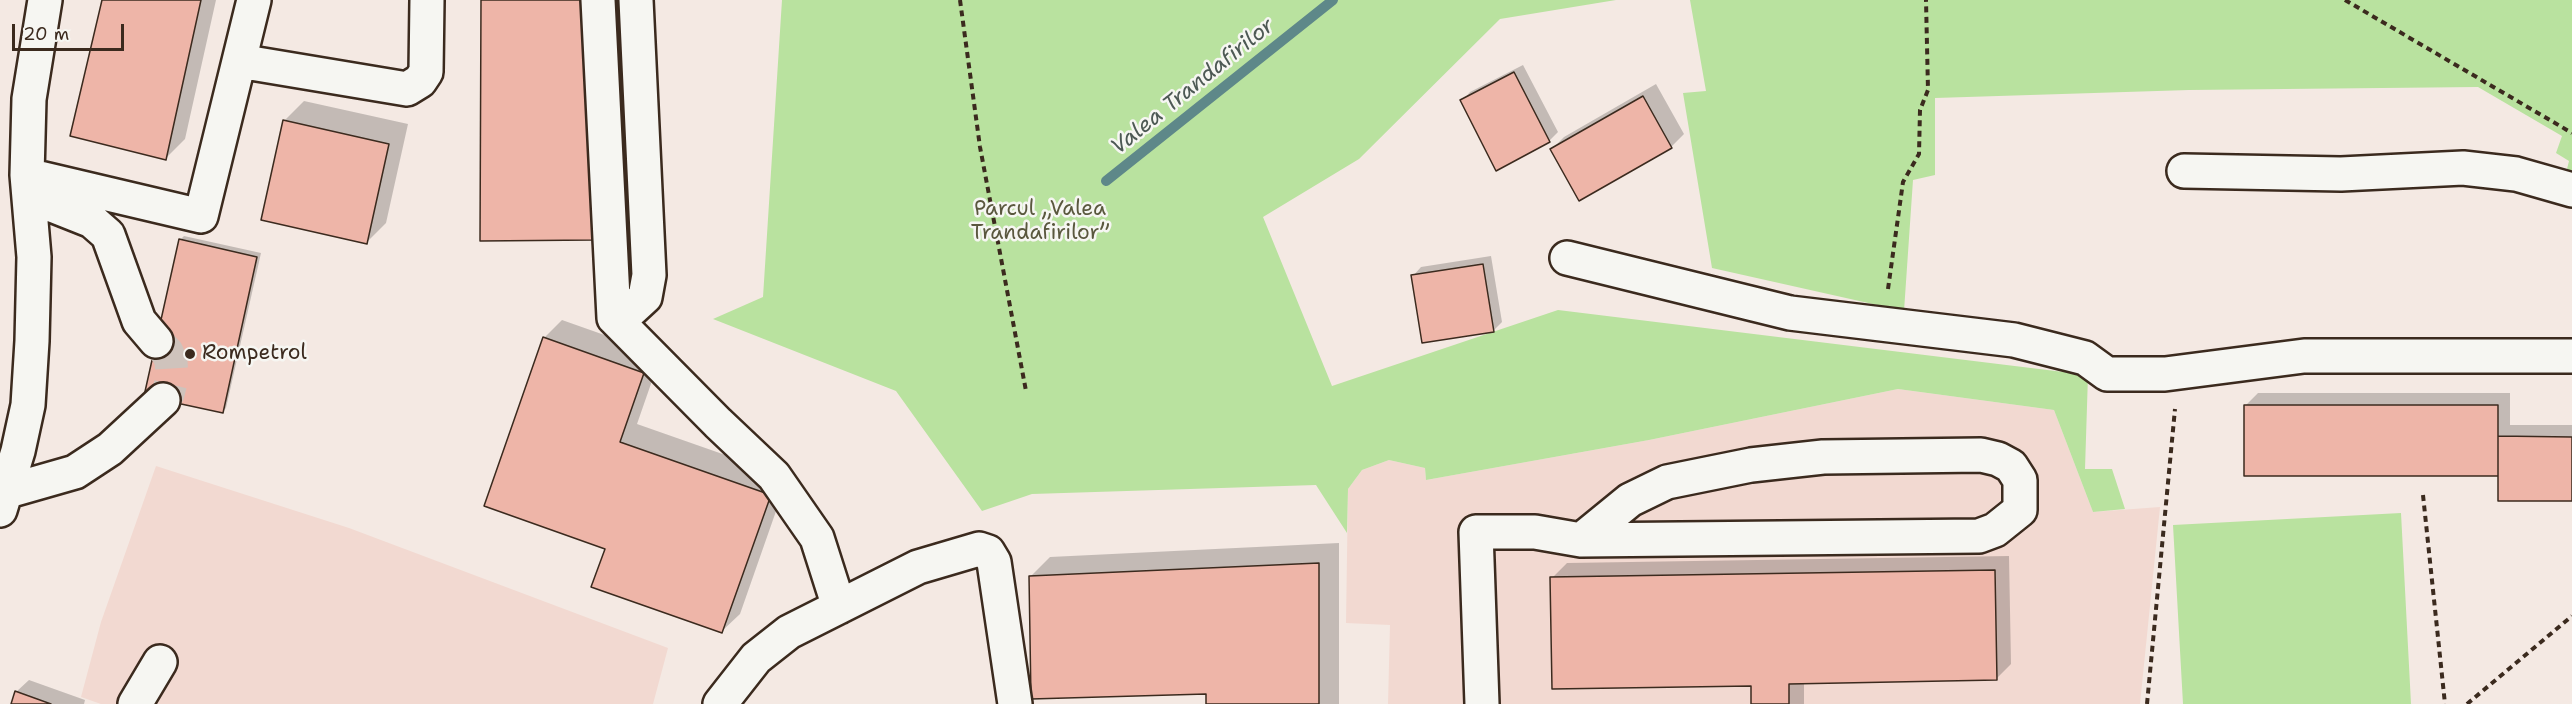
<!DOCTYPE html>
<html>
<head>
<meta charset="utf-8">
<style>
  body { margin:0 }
  #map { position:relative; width:2572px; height:704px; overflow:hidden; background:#f4e9e3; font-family:"Shantell Sans",sans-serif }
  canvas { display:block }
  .scale { position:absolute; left:12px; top:24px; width:112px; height:27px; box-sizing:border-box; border:3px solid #3b2a1e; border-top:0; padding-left:8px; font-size:18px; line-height:21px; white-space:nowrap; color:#3b2a1e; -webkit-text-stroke:4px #f6f6f2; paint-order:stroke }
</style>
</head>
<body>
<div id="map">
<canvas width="2572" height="704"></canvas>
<div class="scale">20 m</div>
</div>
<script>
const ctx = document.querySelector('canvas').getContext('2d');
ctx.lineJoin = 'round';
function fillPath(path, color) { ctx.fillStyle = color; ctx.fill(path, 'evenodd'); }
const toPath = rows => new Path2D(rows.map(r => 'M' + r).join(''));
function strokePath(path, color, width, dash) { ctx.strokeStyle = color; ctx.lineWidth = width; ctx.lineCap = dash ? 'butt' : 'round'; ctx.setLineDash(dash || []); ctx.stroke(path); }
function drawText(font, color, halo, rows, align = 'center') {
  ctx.font = font + ' "Shantell Sans",sans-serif'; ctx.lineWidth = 5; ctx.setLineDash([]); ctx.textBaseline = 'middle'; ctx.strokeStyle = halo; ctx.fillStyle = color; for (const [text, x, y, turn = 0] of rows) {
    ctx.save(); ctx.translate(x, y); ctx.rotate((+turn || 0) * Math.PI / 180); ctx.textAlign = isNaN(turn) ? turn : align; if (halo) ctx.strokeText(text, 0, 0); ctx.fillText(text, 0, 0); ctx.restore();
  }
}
fillPath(toPath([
  [1898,389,2054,410,2093,512,2160,507,2140,704,1388,704,1390,625,1346,623,1348,489,1362,470,1389,460,1425,468,1426,480,1649,440],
  [156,466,349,528,668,648,653,704,101,704,81,697,101,622]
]), '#f2d9d1');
fillPath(toPath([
  [782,0,1616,0,1500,19,1359,159,1263,217,1332,386,1558,310,2088,375,2085,469,2112,469,2125,509,2093,512,2054,410,1898,389,1649,440,1426,480,1425,468,1389,460,1362,470,1348,489,1347,533,1316,485,1032,494,982,511,896,391,713,319,763,297],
  [1690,0,2572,0,2572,176,2566,173,2569,161,2556,153,2562,136,2478,87,2189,90,1935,98,1935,175,1913,180,1904,311,1712,268,1683,93,1706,91],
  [2401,513,2411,704,2183,704,2173,525]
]), '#b9e29f');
fillPath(toPath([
  [104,0,216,0,185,139,165,159],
  [1523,65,1558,132,1549,141,1462,101,1470,92],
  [1656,84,1684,134,1671,147,1580,199,1552,149,1564,137],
  [304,101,408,124,386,223,366,243,284,121],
  [184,236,261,253,226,408,222,412,180,240],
  [1491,256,1502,322,1493,331,1413,276,1421,267],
  [562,320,661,355,637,424,788,477,740,614,722,631,606,548,544,338],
  [2258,393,2510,393,2510,425,2572,425,2572,500,2499,474,2246,405],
  [1339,543,1339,704,1208,704,1208,692,1030,577,1050,557],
  [2009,556,2011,664,1996,679,1804,682,1804,704,1753,704,1753,684,1552,578,1567,563],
  [29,680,85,700,84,704,12,704,16,692]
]), '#0003');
strokePath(toPath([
  [1106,181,1333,0]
]), '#5e8889', 10);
const building = toPath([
  [102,0,201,0,166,160,70,136,102,0],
  [481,0,586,0,593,240,480,241,481,0],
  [1514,72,1550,142,1496,171,1460,100,1514,72],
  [1643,96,1672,148,1579,201,1550,149,1643,96],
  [283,120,389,144,367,244,261,220,283,120],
  [179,239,257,257,223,413,144,396,179,239],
  [1483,264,1494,332,1422,343,1411,275,1483,264],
  [543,337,644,373,620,442,771,495,722,633,591,587,605,549,484,506,543,337],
  [2244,405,2498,405,2498,476,2244,476,2244,405],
  [2498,436,2572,437,2572,501,2498,501,2498,436],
  [1319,563,1319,704,1206,704,1206,694,1031,699,1029,576,1319,563],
  [1995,570,1997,680,1789,684,1789,704,1751,704,1751,686,1552,689,1550,577,1995,570],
  [15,691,51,704,11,704,15,691]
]);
fillPath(building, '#eeb5a8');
strokePath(building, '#3b2a1e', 1.5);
strokePath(toPath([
  [156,341,167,352,171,361,172,378,168,394,163,400]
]), '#cfc3bc', 33, [33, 16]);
const minor = toPath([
  [598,0,614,318],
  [636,0,649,275,645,297,632,309,614,318,718,423,774,476,817,538,839,607],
  [239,61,407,89,420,81,426,72,427,0],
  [2184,171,2341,174,2463,168,2516,174,2572,190],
  [27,175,201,216,254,0],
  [29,196,92,221,108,235,139,321,156,341],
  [1567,258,1790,313,2014,340,2085,358,2107,374,2165,374,2304,356,2572,356],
  [5,492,75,472,110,449,163,400],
  [0,510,18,451,28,405,32,341,34,257,27,175,29,99,45,0],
  [135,704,160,662],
  [720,704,756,658,789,632,918,567,979,549,988,552,994,562,1015,704],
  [1482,704,1476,532,1535,532,1581,540,1979,536,1995,530,2020,510,2020,480,2011,466,1998,459,1981,455,1823,457,1751,465,1667,482,1630,500,1581,540]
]);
strokePath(minor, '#3b2a1e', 38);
strokePath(toPath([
  [960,0,980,147,1026,391],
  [2345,0,2572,133],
  [1888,289,1903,182,1919,154,1920,110,1928,90,1926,0],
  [2423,495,2445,704],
  [2147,704,2175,409],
  [2467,704,2572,616]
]), '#3b2a1e', 4, [6, 4.5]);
strokePath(minor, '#f6f6f2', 33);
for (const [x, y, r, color] of [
  [190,354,6,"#3b2a1e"]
]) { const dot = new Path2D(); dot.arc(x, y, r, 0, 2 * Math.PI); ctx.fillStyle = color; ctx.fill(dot); strokePath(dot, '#f6f6f2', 2); }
drawText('21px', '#5a583e', '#f6f6f2', [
  ["Parcul „Valea",1040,210],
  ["Trandafirilor”",1040,234]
]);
drawText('21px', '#3b2a1e', '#f6f6f2', [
  ["Rompetrol",202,354]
], 'left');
drawText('italic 22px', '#4d5954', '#f6f6f2', [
  ["Valea Trandafirilor",1193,87,-39]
]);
</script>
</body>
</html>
